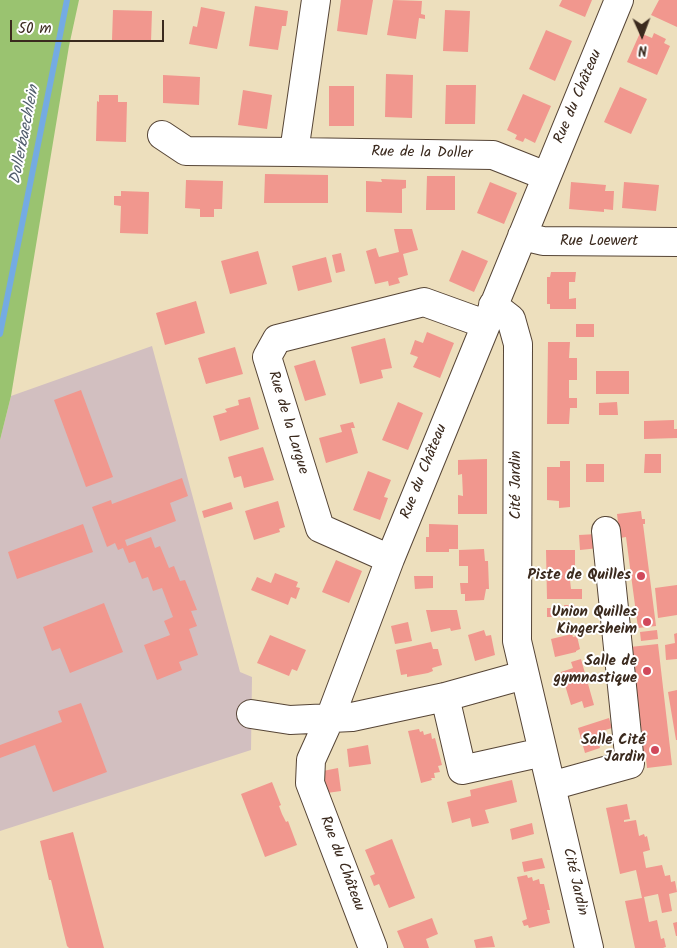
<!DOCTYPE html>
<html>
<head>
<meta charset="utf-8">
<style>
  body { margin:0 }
  #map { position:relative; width:677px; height:948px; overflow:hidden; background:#eddfbd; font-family:Kalam,sans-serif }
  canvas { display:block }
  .north { position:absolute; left:617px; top:10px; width:50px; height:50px; -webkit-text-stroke:4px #fff; paint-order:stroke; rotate:178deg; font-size:14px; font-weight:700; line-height:20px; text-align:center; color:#3b2a1e }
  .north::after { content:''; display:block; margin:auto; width:18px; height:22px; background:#3b2a1e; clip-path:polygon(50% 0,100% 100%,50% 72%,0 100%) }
  .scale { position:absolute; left:10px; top:20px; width:154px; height:22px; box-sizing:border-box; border:2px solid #3b2a1e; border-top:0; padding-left:6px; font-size:15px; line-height:18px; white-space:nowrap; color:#3b2a1e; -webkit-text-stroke:4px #fff; paint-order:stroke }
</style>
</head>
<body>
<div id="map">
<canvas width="677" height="948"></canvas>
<div class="north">N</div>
<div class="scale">50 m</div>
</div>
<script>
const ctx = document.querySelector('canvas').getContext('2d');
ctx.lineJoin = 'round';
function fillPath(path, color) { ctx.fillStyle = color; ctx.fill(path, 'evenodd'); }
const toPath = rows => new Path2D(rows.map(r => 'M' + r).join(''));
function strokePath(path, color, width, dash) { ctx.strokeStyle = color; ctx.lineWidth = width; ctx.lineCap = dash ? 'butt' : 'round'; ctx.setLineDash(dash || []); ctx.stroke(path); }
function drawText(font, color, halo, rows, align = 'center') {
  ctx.font = font + ' Kalam,sans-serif'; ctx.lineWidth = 4; ctx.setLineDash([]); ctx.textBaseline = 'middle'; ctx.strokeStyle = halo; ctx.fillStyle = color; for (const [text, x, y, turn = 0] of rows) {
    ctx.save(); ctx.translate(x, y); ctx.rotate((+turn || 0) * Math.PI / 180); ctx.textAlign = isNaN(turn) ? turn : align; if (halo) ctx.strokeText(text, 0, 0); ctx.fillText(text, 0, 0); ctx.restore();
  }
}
fillPath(toPath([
  [152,346,240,672,252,677,251,750,0,831,0,440,11,396]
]), '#d2bfc0');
fillPath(toPath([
  [0,0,79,0,69,46,11,396,0,440]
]), '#9ac370');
strokePath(toPath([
  [0,334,67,0]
]), '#74abe3', 6);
fillPath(toPath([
  [341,0,373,0,367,35,337,31],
  [393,0,422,1,421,14,425,15,425,19,419,18,416,39,387,35],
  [562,0,592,0,585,17,559,6],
  [659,0,677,0,677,27,651,15],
  [255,6,288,11,286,26,282,26,278,50,249,46],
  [201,7,225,12,217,49,189,44,193,26,197,27],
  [113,10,152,11,151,42,112,40],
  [445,10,470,11,468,52,443,51],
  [546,30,572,41,555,81,529,69],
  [640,33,652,38,654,33,666,39,664,43,670,46,657,75,627,62],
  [386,74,413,75,412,118,385,117],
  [163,75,200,77,199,105,163,103],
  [446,85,476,85,475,124,445,124],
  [329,86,354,86,354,126,329,126],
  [620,87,647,99,631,134,604,122],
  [243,90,272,95,267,129,238,125],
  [523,94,551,106,535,143,525,138,523,142,515,139,517,135,507,130],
  [99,95,118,95,118,102,127,102,126,142,96,141,97,101,99,102],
  [265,174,328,175,328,203,264,203],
  [427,176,455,176,455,210,426,210],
  [381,179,406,180,406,188,402,189,402,213,366,212,366,181,382,182],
  [186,180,223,181,222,209,214,209,214,217,200,217,200,209,185,208],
  [490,182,517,193,504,224,477,213],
  [571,182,606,185,605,191,614,191,613,210,604,209,604,212,569,209],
  [624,182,659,185,656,211,622,208],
  [121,191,149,192,148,234,120,233,121,206,114,205,114,196,121,196],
  [394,229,412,229,418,250,403,254,408,275,398,278,400,283,389,286,388,281,375,284,366,251,376,248,379,257,399,252],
  [462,250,488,261,474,292,449,281],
  [258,251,267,284,230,294,221,261],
  [341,253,345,271,336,273,332,255],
  [326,257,332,282,298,291,292,266],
  [551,272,576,272,575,282,569,282,569,299,576,298,576,309,550,309,550,304,547,304,547,277,550,277],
  [196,301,205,333,165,345,156,313],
  [576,324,594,324,594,337,576,337],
  [427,332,454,343,440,378,413,367,418,357,410,354,415,340,423,343],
  [385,338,392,368,381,370,383,378,360,384,351,347],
  [548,342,570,342,569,358,577,358,577,380,569,380,569,398,577,398,577,408,570,408,569,424,547,424],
  [235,347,243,374,206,384,198,358],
  [315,360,326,395,305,401,294,366],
  [596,371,629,371,629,394,596,394],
  [81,390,113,477,86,487,54,400],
  [250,397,259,429,220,441,213,416,227,412,225,409,239,405,238,400],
  [398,402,423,413,408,450,382,440],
  [617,402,618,415,599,415,599,403],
  [674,420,674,429,677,429,677,438,644,439,644,421],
  [353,422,355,428,351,428,358,453,326,463,319,438,342,432,340,425],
  [263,447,274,480,244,488,241,476,234,478,228,457],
  [645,454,661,454,661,473,644,473],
  [487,459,487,514,458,514,458,495,463,496,462,474,458,475,458,460],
  [560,461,570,461,570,507,559,508,559,501,547,500,547,467,560,467],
  [586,464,604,464,604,482,586,482],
  [368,471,391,480,384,497,388,498,380,520,353,510],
  [182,478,188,496,170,503,176,521,125,540,127,546,151,537,155,548,160,546,169,568,174,566,180,581,185,580,197,610,191,611,197,626,189,629,198,655,179,662,182,670,157,680,144,645,170,635,164,621,173,617,162,588,153,591,148,577,142,579,135,561,129,563,123,548,118,550,115,543,107,547,92,507,111,500,112,504],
  [278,501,285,527,279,529,280,532,254,540,245,511],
  [231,502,233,509,204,518,202,511],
  [641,511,642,519,645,519,645,524,643,524,656,626,638,628,626,537,620,538,617,514],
  [83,524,93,552,17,579,8,552],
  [429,524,458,525,458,549,449,549,449,552,426,552,426,537,429,537],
  [597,534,599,548,580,550,579,535],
  [484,549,485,561,488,561,489,589,486,589,484,600,465,601,465,594,461,594,460,583,468,583,468,566,459,566,459,550],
  [546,550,575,550,575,580,570,580,571,589,582,589,582,599,547,599],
  [336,560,362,571,349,603,322,592],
  [275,573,298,582,296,587,300,588,296,599,291,597,288,605,251,590,257,577,271,583],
  [414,576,433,576,433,588,415,589],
  [677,585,677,615,658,618,655,588],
  [104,603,123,652,70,673,60,648,52,651,43,627],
  [564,605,575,605,575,617,547,617,547,608,565,608],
  [426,610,457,610,461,629,451,631,450,628,431,632],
  [408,622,412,641,395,644,391,626],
  [484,630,486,636,491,635,495,655,475,661,468,635],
  [657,630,658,639,641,641,640,632],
  [677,633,677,659,666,660,665,645,675,643,674,634],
  [572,634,573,637,577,636,580,649,576,651,576,652,555,657,551,639],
  [270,635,306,650,297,671,292,669,289,676,257,663],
  [431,642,433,649,438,649,442,665,432,668,433,671,428,673,407,677,407,674,401,675,396,650],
  [658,644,672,765,647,768,646,758,640,759,638,743,643,742,630,647],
  [581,659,594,705,584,708,582,701,571,705,561,672,573,668,571,662],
  [677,690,677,740,676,740,668,692],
  [81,703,107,772,53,792,35,745,0,758,0,745,62,722,58,711],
  [609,718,612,728,602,731,603,735,597,736,600,748,585,753,578,728],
  [419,729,420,732,423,731,424,735,431,733,432,739,435,738,442,765,438,766,440,772,434,773,435,778,431,778,432,780,421,783,408,731],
  [368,745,371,764,349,767,347,749],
  [338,768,341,791,327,793,323,771],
  [512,780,517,802,485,810,489,823,472,827,470,818,452,823,447,802,471,796,470,790],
  [272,782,281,805,279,806,282,814,286,822,288,821,297,845,265,857,241,794],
  [627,804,630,819,624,820,624,822,636,820,639,836,644,834,645,837,647,836,650,850,643,852,646,868,662,865,665,876,670,875,671,882,675,881,677,892,669,894,672,911,662,913,658,894,644,897,649,922,657,920,661,939,664,938,666,947,663,948,635,948,625,901,642,898,636,870,620,874,606,808],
  [532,823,534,834,512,840,510,829],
  [73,832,104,948,69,948,67,946,51,880,49,880,40,841],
  [392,839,415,898,389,908,379,884,374,886,370,876,375,874,365,850],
  [542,858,545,868,524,872,522,862],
  [527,875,528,878,532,877,533,881,539,879,540,884,544,884,550,910,547,910,550,923,529,928,528,925,524,926,522,921,527,919,517,877],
  [432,918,438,934,426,939,429,948,404,948,397,931],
  [677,922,677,936,676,936,673,923],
  [492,936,495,947,476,948,474,940]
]), '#f1978e');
const minor = toPath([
  [316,0,294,152,493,155,546,176],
  [162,135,186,151,294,152],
  [522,236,543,241,677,242],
  [493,305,511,319,518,344,517,641,589,948],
  [390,559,320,528,267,357,277,339,424,302,485,324],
  [445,697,462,770,543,752],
  [251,714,290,720,352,717,445,697,524,675],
  [551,786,630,764,606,531],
  [373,948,310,783,311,760,330,718,390,559,619,0]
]);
strokePath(minor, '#564536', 30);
strokePath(minor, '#fff', 28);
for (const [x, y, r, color] of [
  [641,576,5,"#d1495b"],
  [647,622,5,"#d1495b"],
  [647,671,5,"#d1495b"],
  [655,750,5,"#d1495b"]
]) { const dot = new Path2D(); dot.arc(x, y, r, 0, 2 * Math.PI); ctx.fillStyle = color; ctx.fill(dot); strokePath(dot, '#fff', 2); }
drawText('15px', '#3b2a1e', '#fff', [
  ["Rue du Château",579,97,-67],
  ["Rue de la Doller",422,154,1],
  ["Rue Loewert",599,242],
  ["Rue de la Largue",287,423,73],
  ["Rue du Château",425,472,-68],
  ["Cité Jardin",517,485,-90],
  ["Rue du Château",341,864,69],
  ["Cité Jardin",574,882,77]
]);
drawText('bold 15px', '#3b2a1e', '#fff', [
  ["Piste de Quilles",631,576],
  ["Union Quilles",637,613],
  ["Kingersheim",637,630],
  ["Salle de",637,662],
  ["gymnastique",637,679],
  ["Salle Cité",645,741],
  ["Jardin",645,758]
], 'right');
drawText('italic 16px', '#525e6d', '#fff', [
  ["Dollerbaechlein",26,135,-79]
]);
</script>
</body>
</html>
